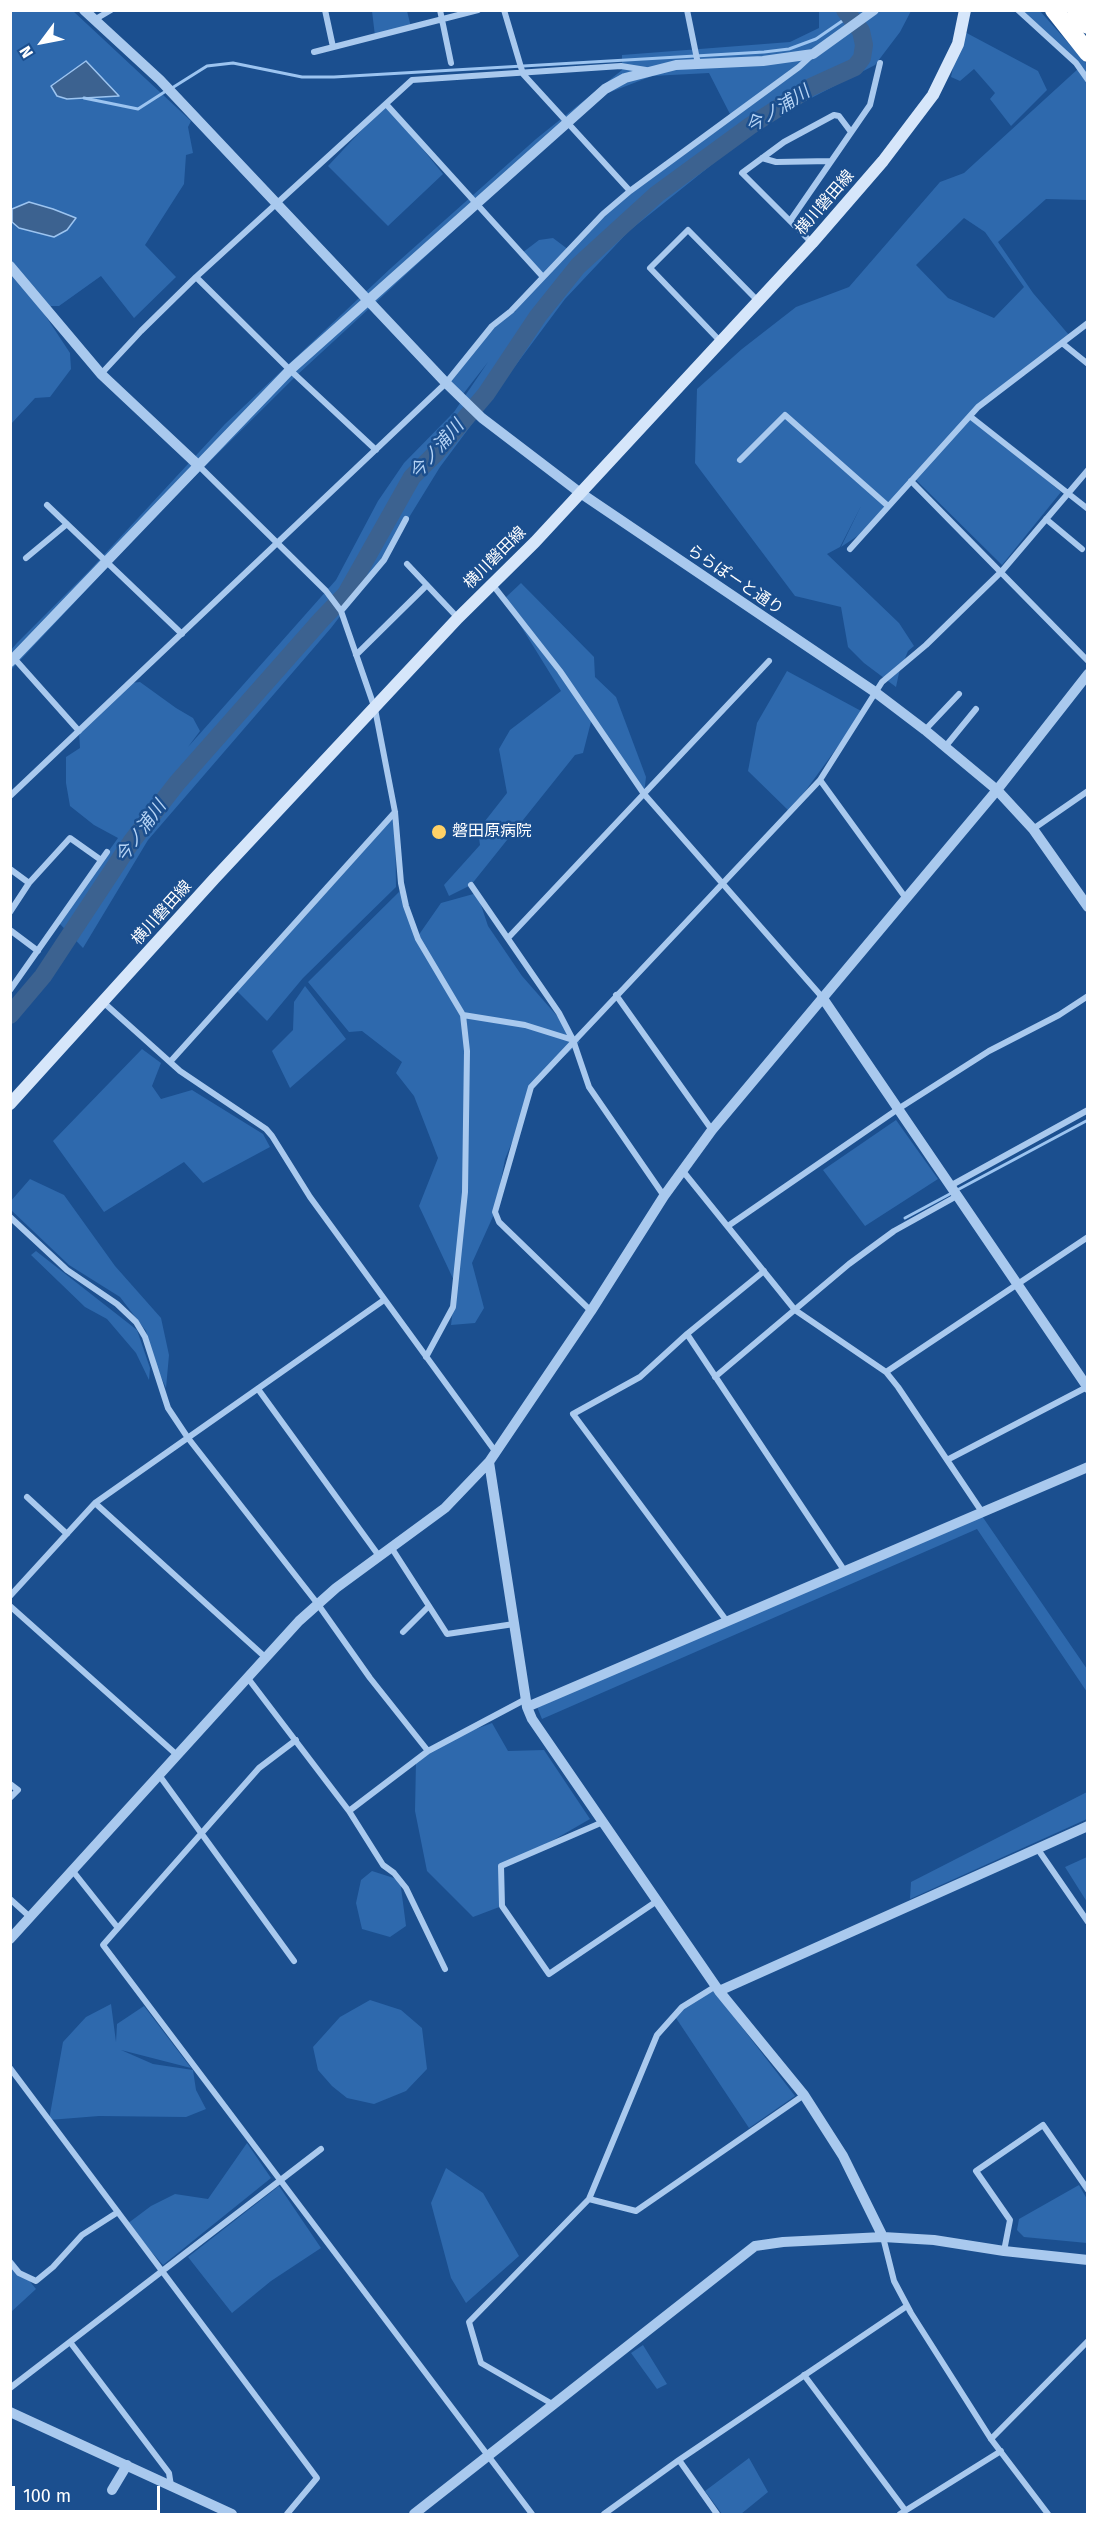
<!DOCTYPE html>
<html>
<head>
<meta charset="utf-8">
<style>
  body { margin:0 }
  #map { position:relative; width:1098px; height:2525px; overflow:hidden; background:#1b4f8f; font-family:"Fira Sans",sans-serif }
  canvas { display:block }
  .frame { position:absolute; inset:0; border:12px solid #fff; pointer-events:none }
  .north { position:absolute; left:12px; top:12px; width:60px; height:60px; -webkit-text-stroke:4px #1b4f8f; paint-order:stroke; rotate:238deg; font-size:16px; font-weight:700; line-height:24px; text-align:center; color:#fff }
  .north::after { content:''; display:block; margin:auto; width:21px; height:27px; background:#fff; clip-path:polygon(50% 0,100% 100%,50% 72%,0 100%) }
  .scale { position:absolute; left:12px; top:2486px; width:148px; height:27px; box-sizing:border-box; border:3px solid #fff; border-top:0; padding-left:8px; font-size:18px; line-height:21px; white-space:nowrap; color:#fff; -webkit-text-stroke:4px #1b4f8f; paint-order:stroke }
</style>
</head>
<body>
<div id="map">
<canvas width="1098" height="2525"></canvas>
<div class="frame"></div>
<div class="north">N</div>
<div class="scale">100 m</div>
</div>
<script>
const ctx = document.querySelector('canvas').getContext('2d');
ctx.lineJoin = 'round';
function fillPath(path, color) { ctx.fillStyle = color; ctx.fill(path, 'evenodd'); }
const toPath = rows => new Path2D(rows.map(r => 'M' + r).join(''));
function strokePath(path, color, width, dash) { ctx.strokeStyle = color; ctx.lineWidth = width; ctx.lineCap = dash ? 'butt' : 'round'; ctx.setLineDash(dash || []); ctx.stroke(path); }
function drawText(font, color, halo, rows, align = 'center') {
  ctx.font = font + ' "Fira Sans","Noto Sans JP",sans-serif'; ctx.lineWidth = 5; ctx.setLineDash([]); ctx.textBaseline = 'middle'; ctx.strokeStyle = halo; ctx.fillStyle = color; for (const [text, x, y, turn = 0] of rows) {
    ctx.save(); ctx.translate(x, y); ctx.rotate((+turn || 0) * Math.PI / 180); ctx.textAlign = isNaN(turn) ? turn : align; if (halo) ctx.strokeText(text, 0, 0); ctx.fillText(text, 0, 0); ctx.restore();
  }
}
fillPath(toPath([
  [10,11,73,11,191,121,188,127,193,153,186,155,184,184,145,245,176,277,134,318,101,276,59,306,50,306,11,264],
  [372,11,407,11,411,27,375,36],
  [819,11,911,11,900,32,875,65,765,122,629,231,565,299,440,467,381,563,331,628,148,840,83,948,58,922,118,838,94,825,70,806,66,783,66,757,80,748,79,731,130,683,140,682,176,708,193,718,200,731,188,747,336,580,378,501,404,463,454,412,488,362,460,398,446,383,492,326,511,311,515,312,520,302,543,277,522,253,539,240,553,238,569,250,639,184,731,116,709,73,652,76,608,93,567,126,296,376,169,502,11,670,10,651,17,643,89,571,225,424,391,268,536,139,622,70,622,55,790,42,819,28],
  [1023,11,1040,11,1087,64,1087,200,1046,199,998,242,1033,293,1069,335,997,392,971,417,1061,492,1002,565,914,478,865,531,841,547,861,506,840,547,827,554,899,623,914,646,908,651,899,673,896,687,864,663,848,647,841,607,795,596,695,463,697,389,742,349,796,307,849,287,940,182,964,173,1079,68],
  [964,218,985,232,1024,287,994,318,948,298,916,265],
  [961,30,1038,71,1047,90,1011,126,990,99,995,93,974,69,960,81,951,77],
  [386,104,443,174,388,226,328,166],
  [10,274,43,312,70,353,71,369,50,397,35,398,11,424],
  [521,583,594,657,595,677,616,697,646,777,644,794,592,718,583,753,575,755,471,885,449,896,444,885,480,845,478,830,507,793,499,749,510,730,561,691,504,599],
  [787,671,863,712,790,812,748,771,757,723],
  [395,812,396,887,303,978,267,1021,235,989],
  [402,889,418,936,441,903,477,893,488,926,522,976,580,1042,530,1087,522,1118,505,1159,495,1212,472,1263,484,1308,475,1323,451,1325,456,1285,419,1206,438,1158,414,1096,396,1073,402,1062,362,1031,349,1032,308,982],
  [305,986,346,1039,290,1088,272,1051,293,1030,294,1002],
  [142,1049,161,1063,152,1086,161,1099,192,1090,263,1134,270,1147,203,1183,184,1162,104,1212,53,1141],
  [896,1120,938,1179,865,1226,823,1170],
  [30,1179,64,1195,115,1266,161,1318,169,1355,166,1388,153,1359,146,1331,120,1297,69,1265,11,1210,10,1202],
  [36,1251,137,1330,150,1368,149,1380,136,1353,107,1319,85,1307,31,1255],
  [982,1516,1087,1669,1087,1692,977,1529,542,1719,535,1702],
  [492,1723,508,1751,544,1750,590,1819,531,1853,502,1866,502,1906,473,1917,427,1871,415,1811,416,1761,457,1736],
  [1087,1792,1087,1819,910,1899,911,1882],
  [1087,1857,1087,1902,1065,1867],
  [372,1871,400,1880,406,1926,390,1937,362,1929,356,1903,361,1880],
  [714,1991,795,2096,749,2128,676,2018,686,2005],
  [370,2000,401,2010,422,2028,427,2069,406,2091,374,2104,347,2098,332,2086,318,2070,313,2047,340,2017],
  [111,2004,116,2042,117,2024,144,2006,191,2068,121,2050,153,2064,193,2070,196,2090,206,2109,186,2117,99,2116,49,2120,63,2042,86,2017],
  [247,2143,271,2178,163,2265,127,2224,151,2206,175,2194,208,2199],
  [446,2168,483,2193,519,2256,466,2303,451,2278,431,2203],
  [1079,2185,1087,2199,1087,2243,1024,2237,1017,2230,1019,2219],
  [279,2186,321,2248,271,2281,232,2313,188,2257],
  [11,2258,36,2289,11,2312],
  [643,2345,667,2384,657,2389,631,2353],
  [749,2458,768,2492,741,2514,722,2514,705,2491]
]), '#2e69ad');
const water = toPath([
  [86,61,119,96,67,99,57,96,51,86,86,61],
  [29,202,53,209,76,218,67,230,54,237,19,228,12,222,12,209,29,202]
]);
fillPath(water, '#3c6290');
strokePath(water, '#9cc4f0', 1.5);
strokePath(toPath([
  [172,88,207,66,233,63,302,77,334,77,764,52,789,49,816,39,848,17],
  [84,98,138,109,166,91],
  [905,1218,1088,1120]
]), '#9cc4f0', 3);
strokePath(toPath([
  [10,1015,43,976,132,841,177,783,321,620,346,594,412,477,435,454,486,394,538,316,578,266,657,194,750,126,811,87,855,67,862,58,864,45,861,31,845,10]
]), '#3c6290', 18);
strokePath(toPath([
  [325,10,333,47],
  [440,10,451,63],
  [504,10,523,74,630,191],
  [687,10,698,64],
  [1018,10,1076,63,1088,80],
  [94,20,111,10],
  [314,52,478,10],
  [386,104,543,277],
  [762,158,776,162,831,161],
  [790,221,870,105,880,63],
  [812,243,742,173,784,142,834,115,839,116,851,132],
  [196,277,290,370,376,450],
  [720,341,650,268,688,230,758,301],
  [1062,343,1088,364],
  [101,374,141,331,196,277,412,80,621,66,646,70],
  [971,417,1088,509],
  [740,460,785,415,888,506],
  [199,466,326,591,341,611,375,709,395,812,401,883,406,906,418,939,463,1015,467,1051,465,1192,453,1307,426,1357],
  [911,481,1088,661],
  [47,505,182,634],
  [1046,519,1082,549],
  [850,549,978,407,1088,323],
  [26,558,67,524],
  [407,564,458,618],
  [492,584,560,671,644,794,822,997],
  [341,611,384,560,406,519],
  [356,655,427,585],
  [13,657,79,731],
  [925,730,959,694],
  [945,747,976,709],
  [820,780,905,897],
  [10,796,446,383,492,326,511,311,603,214,630,191,799,67,812,55],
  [1033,829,1088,791],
  [10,869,29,883],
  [471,885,559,1013,573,1040,589,1087,664,1196],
  [10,912,29,883,70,838,101,860],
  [10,930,38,951],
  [508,938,769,661],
  [10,990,107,852],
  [616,995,712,1130],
  [103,1002,180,1071,266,1129,272,1136,310,1197,495,1451],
  [463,1015,525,1025,573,1040],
  [170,1062,395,812],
  [682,1170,795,1310,886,1372,898,1387,982,1512],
  [950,1186,1088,1110],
  [10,1217,67,1270,117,1304,136,1322,145,1337,168,1408,188,1438,317,1603,370,1678,428,1751],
  [728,1226,898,1109,989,1051,1059,1015,1088,996],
  [764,1271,687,1334,844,1570],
  [591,1311,499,1222,495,1212,531,1087,820,780,882,682,926,645,1002,571,1088,470],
  [687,1334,640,1377,573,1414,726,1620],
  [886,1372,1088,1237],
  [715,1377,849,1264,894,1231,957,1196],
  [258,1389,379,1556],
  [947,1460,1087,1387],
  [27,1497,67,1534],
  [95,1503,265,1657],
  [391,1547,447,1634,514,1624],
  [10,1596,95,1503,384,1300],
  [10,1606,177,1755],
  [403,1632,429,1606],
  [247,1677,349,1811,383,1865,394,1873,406,1888,445,1969],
  [296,1740,259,1768,103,1945,532,2514],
  [159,1775,294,1961],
  [10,1784,18,1790,10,1798],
  [349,1811,428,1751,526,1699],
  [603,1822,501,1866,502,1906,549,1974,657,1901],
  [1037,1848,1088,1922],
  [72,1870,118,1928],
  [10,1899,30,1917],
  [10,2068,317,2478,287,2514],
  [589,2199,636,2211,804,2095],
  [883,2237,894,2281,911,2313,991,2439,1048,2514],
  [1004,2251,1010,2220,976,2171,1043,2125,1088,2190],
  [10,2262,19,2273,36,2281,53,2267,82,2235,118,2212],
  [70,2342,169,2473,171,2486],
  [804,2375,905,2510],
  [10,2388,321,2149],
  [554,2405,481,2363,469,2322,589,2199,657,2035,682,2007,716,1986],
  [991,2439,1088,2341],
  [679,2460,717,2514],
  [604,2514,679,2460,907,2306],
  [900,2514,1001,2451]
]), '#a9c9ee', 6);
strokePath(toPath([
  [84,10,160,80,446,383,482,418,579,492,875,692,925,730,997,790,1033,829,1088,907],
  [10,266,101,374,199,466],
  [10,662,290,370,605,89,625,78,676,65,763,61,813,54,874,10],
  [822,997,1088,1388],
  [489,1462,527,1707,532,1719,719,1991,804,2095,843,2156,883,2237],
  [527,1707,1088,1467],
  [10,1939,299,1621,336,1588,445,1508,489,1462,591,1311,664,1196,712,1130,997,790,1088,674],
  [719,1991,1088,1826],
  [10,2412,232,2514],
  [112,2490,127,2465],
  [414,2514,755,2246,783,2242,883,2237,934,2240,1004,2251,1088,2260]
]), '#a9c9ee', 10);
strokePath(toPath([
  [10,1104,214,879,458,618,535,542,812,243,883,161,933,95,958,44,965,10]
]), '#d6e6fa', 12);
strokePath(toPath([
  [1054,10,1088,53],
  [1076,10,1088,25]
]), '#fff', 18);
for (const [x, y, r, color] of [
  [439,832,8,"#ffd166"]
]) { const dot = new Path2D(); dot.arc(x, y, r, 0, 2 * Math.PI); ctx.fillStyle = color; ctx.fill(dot); strokePath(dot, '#1b4f8f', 2); }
drawText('16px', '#fff', '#1b4f8f', [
  ["横川磐田線",825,203,-49],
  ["横川磐田線",495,558,-45],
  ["ららぽーと通り",735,580,34],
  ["横川磐田線",162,913,-48]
]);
drawText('16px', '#fff', '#1b4f8f', [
  ["磐田原病院",452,832]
], 'left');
drawText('italic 18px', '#b5d3f5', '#1b4f8f', [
  ["今ノ浦川",778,110,-33],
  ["今ノ浦川",437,450,-49],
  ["今ノ浦川",141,832,-54]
]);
</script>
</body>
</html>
